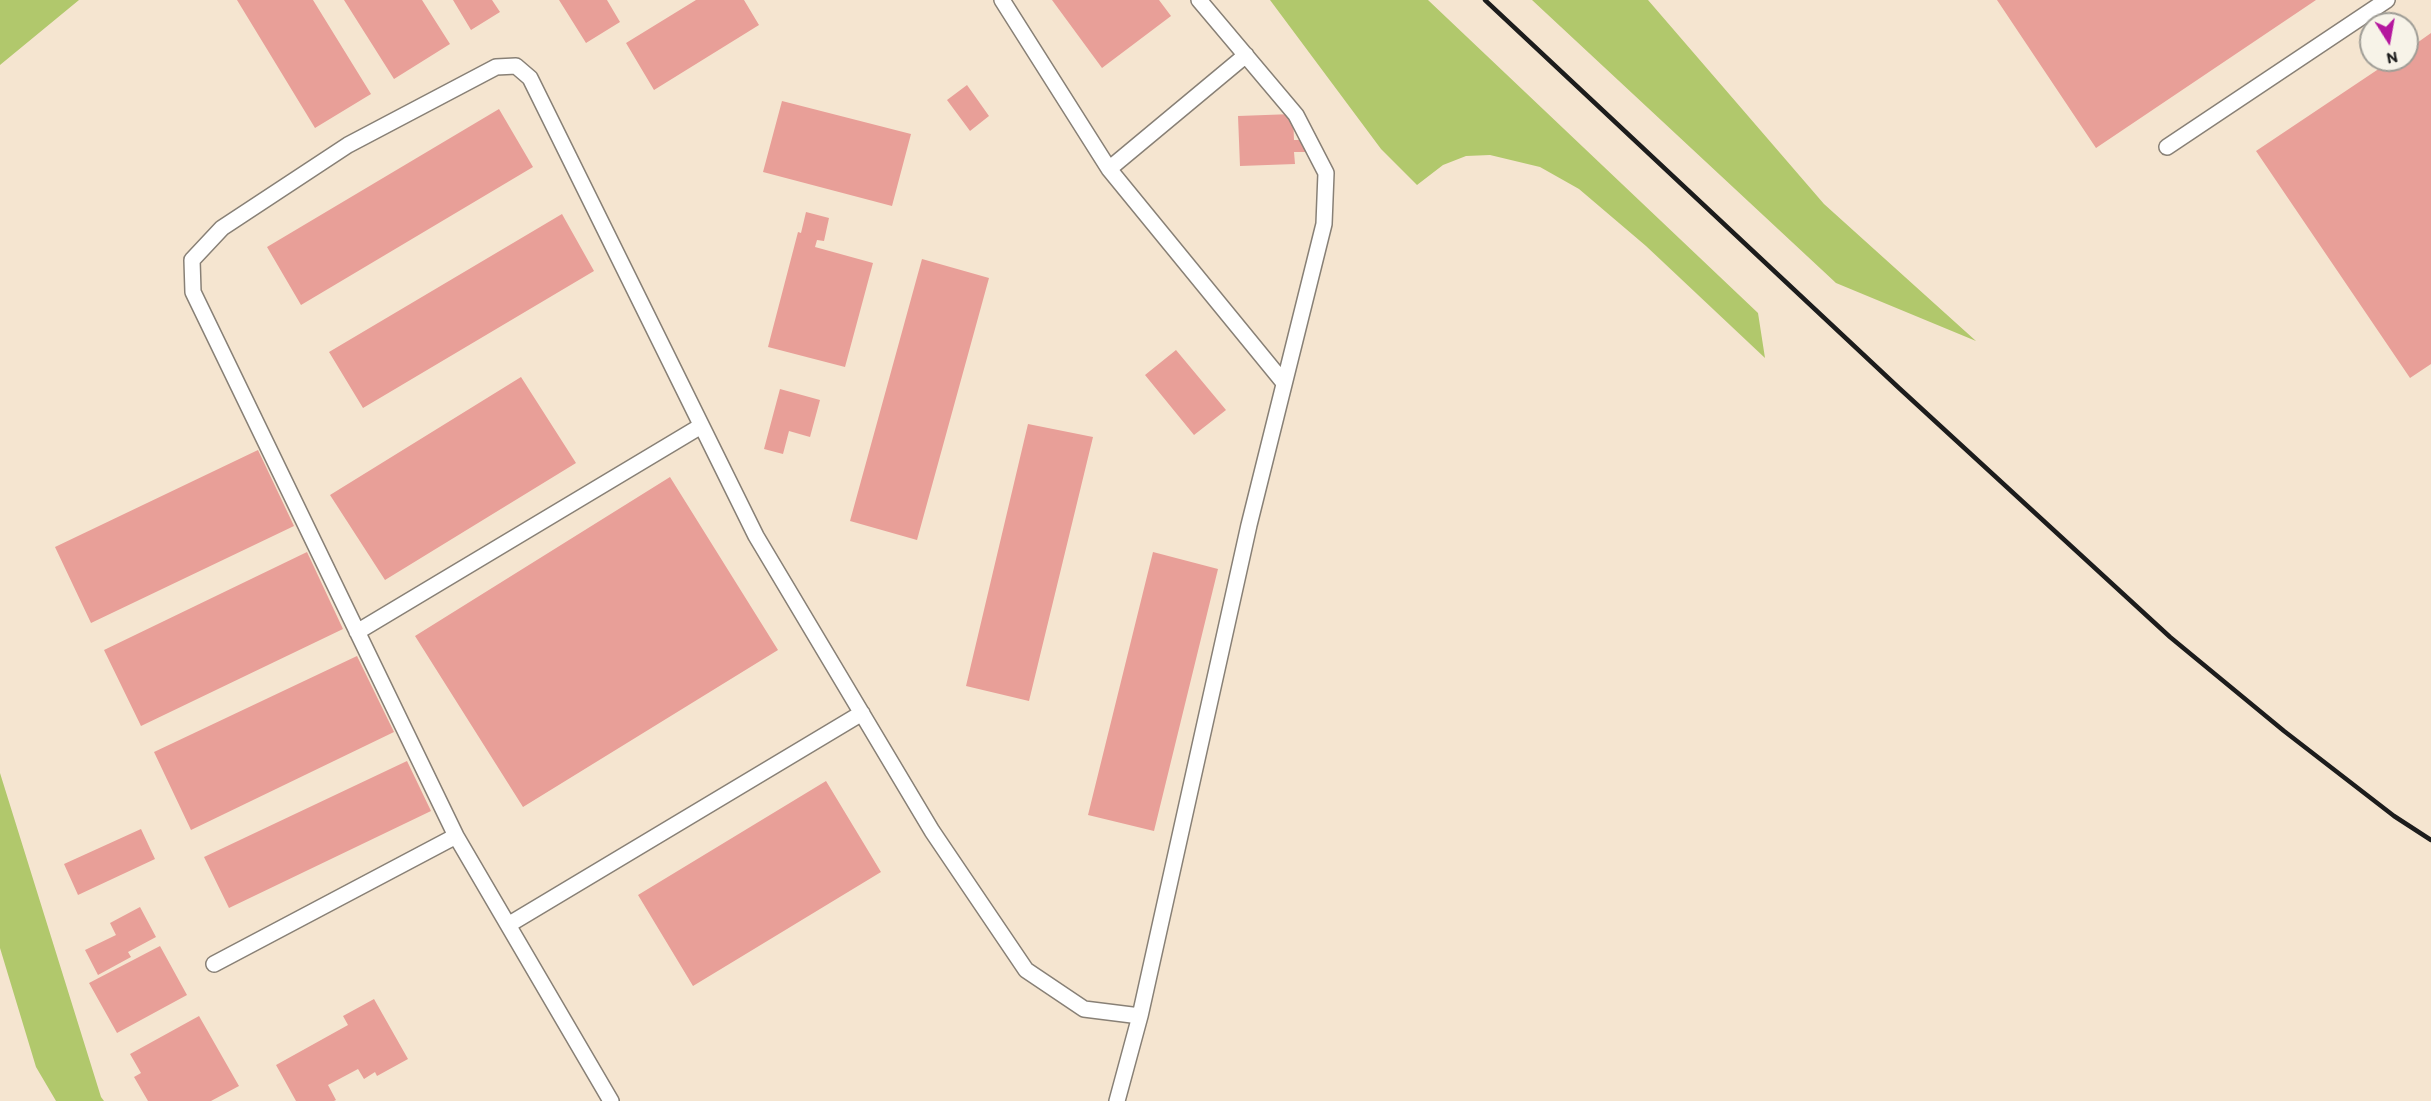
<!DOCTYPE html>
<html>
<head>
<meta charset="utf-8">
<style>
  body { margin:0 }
  #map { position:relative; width:2431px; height:1101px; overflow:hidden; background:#f5e5d0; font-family:Itim,sans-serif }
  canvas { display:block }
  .north { position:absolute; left:2359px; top:12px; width:60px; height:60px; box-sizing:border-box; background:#f7f3e8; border:2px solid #9f9d96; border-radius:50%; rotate:169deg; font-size:16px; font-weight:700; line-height:24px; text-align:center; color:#1c1c1c }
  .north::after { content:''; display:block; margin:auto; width:21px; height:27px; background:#b5179e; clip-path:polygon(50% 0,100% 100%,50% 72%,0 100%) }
</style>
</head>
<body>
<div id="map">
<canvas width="2431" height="1101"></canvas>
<div class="north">N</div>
</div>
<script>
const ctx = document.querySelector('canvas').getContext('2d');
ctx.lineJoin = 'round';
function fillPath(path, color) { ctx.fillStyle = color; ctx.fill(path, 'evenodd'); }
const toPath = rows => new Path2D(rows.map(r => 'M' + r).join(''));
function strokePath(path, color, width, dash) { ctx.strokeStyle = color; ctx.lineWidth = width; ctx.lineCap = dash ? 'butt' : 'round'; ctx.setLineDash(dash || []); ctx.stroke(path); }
fillPath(toPath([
  [0,0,79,0,0,65],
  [1270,0,1428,0,1758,313,1765,358,1646,246,1579,189,1540,167,1490,155,1466,156,1443,165,1417,185,1381,149],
  [1532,0,1648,0,1824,204,1976,341,1836,283],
  [0,773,101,1097,104,1101,56,1101,36,1067,0,948]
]), '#b1c86c');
fillPath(toPath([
  [237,0,313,0,371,94,315,128],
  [344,0,422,0,450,44,394,79],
  [453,0,492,0,500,12,471,30],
  [559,0,607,0,620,22,586,43],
  [696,0,744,0,759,25,654,90,626,43],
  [1052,0,1159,0,1171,16,1102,68],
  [1997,0,2316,0,2096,148],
  [2431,33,2431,364,2410,378,2256,151,2392,60,2407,60,2407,50],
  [967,85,989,116,970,131,947,100],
  [782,101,911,134,892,206,763,172],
  [499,109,533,167,301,305,267,247],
  [1293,114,1294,140,1304,140,1305,152,1294,152,1295,164,1240,166,1238,116],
  [806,212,829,218,824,241,817,240,815,247,873,263,845,367,768,347,798,232,801,233],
  [562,214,594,271,363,408,329,352],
  [922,259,989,278,917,540,850,521],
  [1176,350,1226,410,1194,435,1145,375],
  [521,377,576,463,385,580,330,495],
  [780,389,820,400,810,437,789,431,783,454,764,449],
  [1028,424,1093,437,1029,701,966,686],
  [258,450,294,526,91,623,55,547],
  [670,477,778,650,523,807,415,636],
  [307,552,343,629,141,726,104,650],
  [1153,552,1218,569,1154,831,1088,815],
  [357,656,394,732,191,830,154,752],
  [407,761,431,811,229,908,204,857],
  [826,781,881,872,693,986,638,895],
  [141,829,155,859,78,895,64,864],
  [140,907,156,937,128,952,131,957,98,975,85,950,116,935,110,923],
  [160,946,187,995,117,1033,89,983],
  [374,999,408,1059,377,1076,375,1072,364,1079,358,1069,328,1085,336,1100,334,1101,296,1101,276,1065,348,1025,343,1016],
  [199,1016,239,1086,211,1101,148,1101,134,1077,141,1073,130,1054]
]), '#e89f98');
const lane = toPath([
  [1002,0,1109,169,1284,383],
  [2167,147,2387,0],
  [1109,169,1246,55],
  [357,632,701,426],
  [508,925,862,713],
  [214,964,456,836],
  [611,1101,456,836,193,292,192,260,222,228,348,145,496,67,516,66,530,78,756,536,932,831,1026,970,1084,1009,1140,1016],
  [1117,1101,1140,1016,1249,525,1324,224,1326,173,1296,115,1199,0]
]);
strokePath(lane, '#888076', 18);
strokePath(lane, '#fff', 15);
strokePath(toPath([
  [1485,0,1899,388,2170,637,2284,731,2394,816,2431,840]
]), '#1c1c1c', 4.5);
</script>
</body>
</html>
